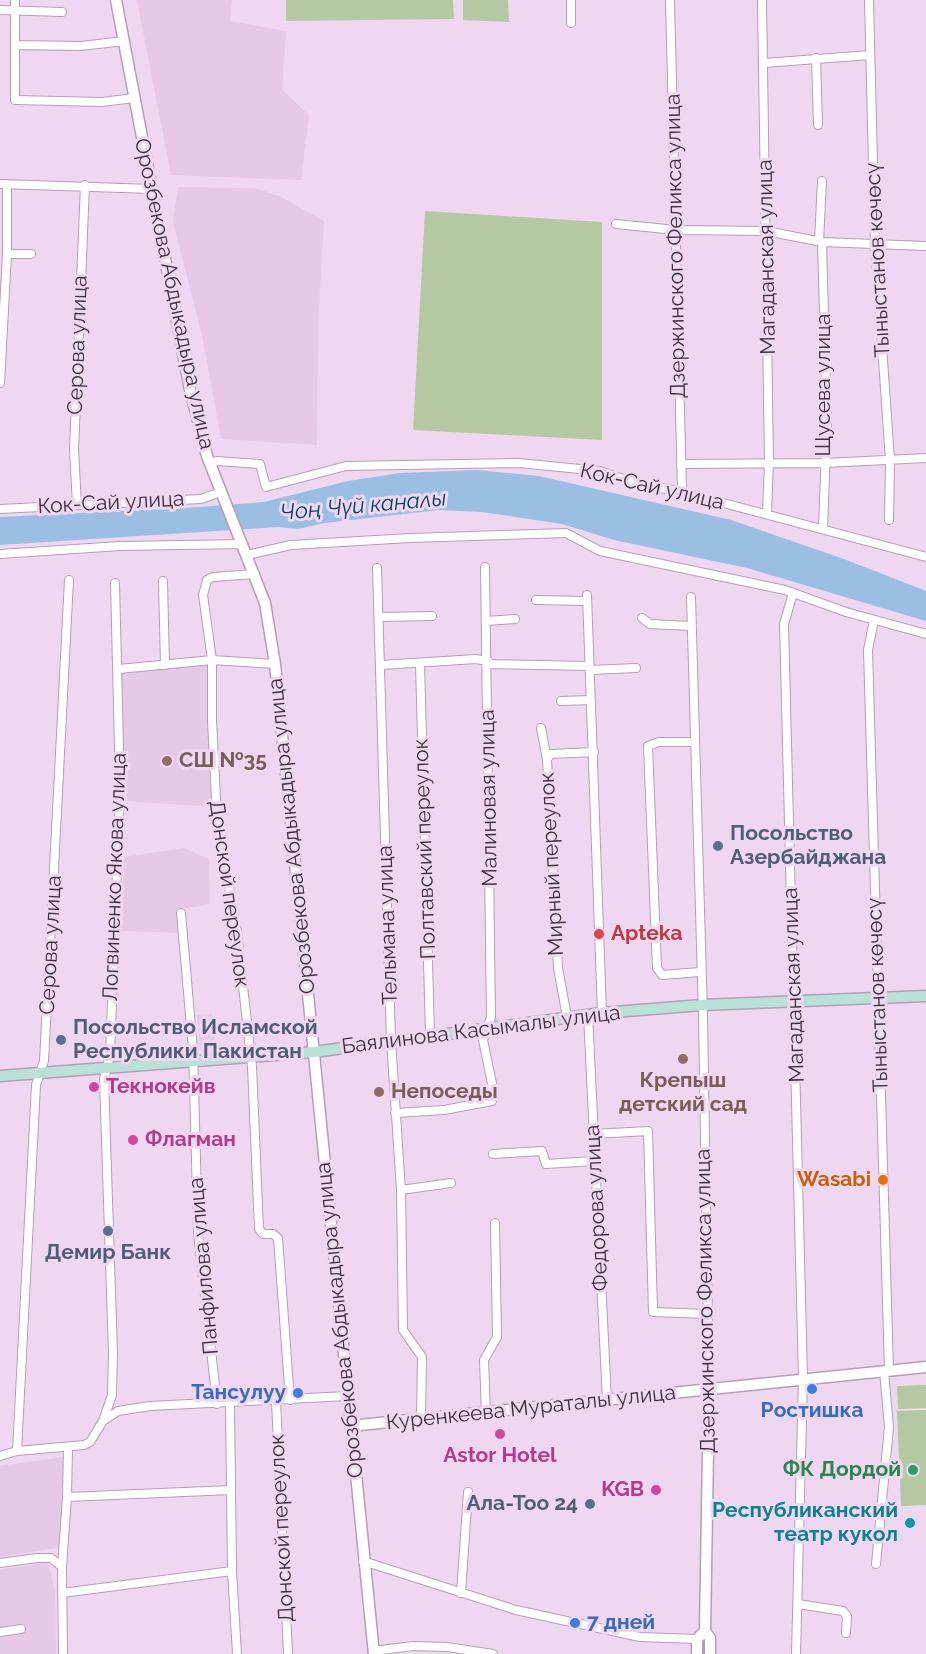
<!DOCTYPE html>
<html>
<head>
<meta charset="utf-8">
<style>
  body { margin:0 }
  canvas { display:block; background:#f0d7f1 }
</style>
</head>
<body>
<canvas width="926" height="1654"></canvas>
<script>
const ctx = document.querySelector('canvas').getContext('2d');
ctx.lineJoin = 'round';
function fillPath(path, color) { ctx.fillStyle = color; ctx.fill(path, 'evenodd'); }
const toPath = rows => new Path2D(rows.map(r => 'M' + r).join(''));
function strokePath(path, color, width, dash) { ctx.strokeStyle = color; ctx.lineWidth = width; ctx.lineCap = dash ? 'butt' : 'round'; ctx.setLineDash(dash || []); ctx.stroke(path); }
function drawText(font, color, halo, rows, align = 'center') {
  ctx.font = font + ' Raleway,sans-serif'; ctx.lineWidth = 6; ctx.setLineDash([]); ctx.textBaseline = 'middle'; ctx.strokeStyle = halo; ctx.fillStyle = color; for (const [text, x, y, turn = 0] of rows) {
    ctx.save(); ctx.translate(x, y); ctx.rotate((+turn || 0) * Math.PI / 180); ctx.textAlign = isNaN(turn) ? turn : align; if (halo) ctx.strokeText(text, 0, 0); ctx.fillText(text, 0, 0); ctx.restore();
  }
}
fillPath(toPath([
  [137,0,232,0,230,21,286,31,282,90,309,115,301,180,171,175],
  [178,187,255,188,279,196,324,221,318,322,317,445,221,439,202,335,173,222],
  [211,663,214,807,124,801,122,671],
  [184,848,209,859,210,904,176,910,178,933,121,931,124,857],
  [212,1014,215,1049,200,1050,197,1015],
  [63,1457,61,1547,0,1557,0,1466],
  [48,1562,55,1591,56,1654,0,1654,0,1570]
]), '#e6c8e7');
fillPath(toPath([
  [286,0,453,0,454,19,286,21],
  [463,0,508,0,509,22,463,20],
  [425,211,602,222,602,440,413,430],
  [926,1385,926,1408,898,1409,897,1386],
  [926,1410,926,1505,901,1506,897,1411]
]), '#b4c8a1');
fillPath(toPath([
  [477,470,539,476,731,520,844,559,926,591,926,621,747,568,614,540,562,524,482,512,439,510,325,523,298,529,278,527,0,545,0,517,200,507,264,502,348,481,400,473]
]), '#9abfe3');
const minor = toPath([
  [15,0,15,100,102,102,134,98],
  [571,0,571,23],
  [670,0,682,492],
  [762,0,769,462,767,513],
  [869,0,875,246,890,460,889,520],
  [0,10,62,12],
  [16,45,81,46,124,41],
  [816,58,818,125],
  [764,63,870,55],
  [0,184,152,189],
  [616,224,676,230,766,231,822,242,926,246],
  [819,241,822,181],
  [822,242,827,421,823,528],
  [7,254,7,184],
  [0,383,7,254,31,254],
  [210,464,217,461,260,464,266,487,346,466,519,463,600,471,635,483,682,492,926,557],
  [681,464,825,463,926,458],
  [77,505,74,450,85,185],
  [0,509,201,499,221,492],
  [0,554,120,546,243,544],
  [247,555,291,545,410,538,566,533,600,551,785,590,846,612,926,634],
  [377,568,391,1040,401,1190,403,1330,422,1357,421,1420],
  [255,574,213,577,207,580,203,595,212,660,212,720,217,819,237,932,252,1067,259,1229,263,1234,273,1234,278,1238,290,1400],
  [163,581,165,665],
  [793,593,784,624,803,1378,796,1654],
  [587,595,602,1013],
  [691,597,703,1015,709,1390],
  [536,600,587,601],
  [379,617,432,616],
  [642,618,650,624,691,626],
  [874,620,868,650,889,1370],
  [486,621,515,619],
  [420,663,430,1035],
  [488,664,589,666],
  [381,665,476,659,488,661],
  [119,669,212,660,275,664],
  [590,670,636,668],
  [561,701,591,700],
  [541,728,547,759],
  [694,742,659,742,648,746,657,968,662,975,700,972],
  [181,913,193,1049,198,1233,217,1404],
  [588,1015,607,1401],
  [567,1017,558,968,547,759,551,754,594,752],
  [395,1113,444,1110,492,1101,494,1093,483,1040,491,1017,485,567],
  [593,1134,648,1131,653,1312,707,1314],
  [493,1154,542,1151,546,1164,594,1161],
  [401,1190,451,1183],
  [276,1401,288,1654],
  [230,1404,232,1571,237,1654],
  [486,1414,484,1360,497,1337,495,1223],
  [103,1421,112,1395,113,1353,104,1079,110,1055,120,789,115,583],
  [17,1451,36,1085,44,1061,69,580],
  [0,1456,17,1451,84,1445,90,1442,103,1421,118,1411,150,1406,347,1396],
  [67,1497,231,1490],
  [363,1561,516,1610,640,1637,697,1639],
  [0,1563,37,1558,51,1558,62,1567],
  [876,1564,889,1427,884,1371],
  [62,1593,232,1571],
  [461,1593,468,1492],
  [798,1604,843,1611,847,1616,846,1633],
  [0,1632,21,1629],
  [373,1651,413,1646,447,1647,493,1654],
  [63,1654,62,1567,67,1497,68,1447]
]);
const tertiary = toPath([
  [116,0,190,390,207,456,265,603,275,664,374,1654],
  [709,1390,705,1631,710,1638,710,1654],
  [350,1426,926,1367],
  [697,1654,697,1639,705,1631]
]);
const secondary = toPath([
  [0,1076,314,1052,602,1013,702,1005,926,996]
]);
strokePath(minor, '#b69eb7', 10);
strokePath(tertiary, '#b69eb7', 13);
strokePath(secondary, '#b69eb7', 13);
strokePath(minor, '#fff', 8);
strokePath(tertiary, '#fff', 10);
strokePath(secondary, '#b8e2d7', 10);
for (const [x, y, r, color] of [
  [167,761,6,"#8d6e63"],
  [718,846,6,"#5c6f8a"],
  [599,934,6,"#e0444e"],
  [61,1040,6,"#5c6f8a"],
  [683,1059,6,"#8d6e63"],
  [94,1087,6,"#d1479c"],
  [379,1092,6,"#8d6e63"],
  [133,1140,6,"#d1479c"],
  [883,1180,6,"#e8710a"],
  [108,1231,6,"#5c6f8a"],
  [812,1389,6,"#3f7fe0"],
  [298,1393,6,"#3f7fe0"],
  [500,1434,6,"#d1479c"],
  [913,1470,6,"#2e9e5b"],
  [656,1490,6,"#d1479c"],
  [590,1504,6,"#5c6f8a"],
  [910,1523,6,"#0f9aa8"],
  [575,1623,6,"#3f7fe0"]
]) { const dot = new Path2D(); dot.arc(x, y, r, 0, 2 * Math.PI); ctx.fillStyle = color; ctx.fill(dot); strokePath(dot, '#f0d7f1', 2); }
drawText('21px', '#3b323c', '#f0d7f1', [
  ["Дзержинского Феликса улица",676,246,-91],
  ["Магаданская улица",767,257,-91],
  ["Тыныстанов көчөсү",878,260,-93],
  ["Орозбекова Абдыкадыра улица",174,294,78],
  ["Серова улица",78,345,-88],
  ["Щусева улица",824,385,-90],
  ["Кок-Сай улица",652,487,13],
  ["Кок-Сай улица",111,503,-3],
  ["Малиновая улица",489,798,-91],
  ["Орозбекова Абдыкадыра улица",292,836,-96],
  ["Полтавский переулок",425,849,-92],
  ["Мирный переулок",552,864,-93],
  ["Логвиненко Якова улица",115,877,-88],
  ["Донской переулок",229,894,82],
  ["Тельмана улица",388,925,-92],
  ["Серова улица",51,945,-87],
  ["Магаданская улица",794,985,-92],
  ["Тыныстанов көчөсү",878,995,-92],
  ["Баялинова Касымалы улица",481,1030,-7],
  ["Федорова улица",597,1208,-93],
  ["Панфилова улица",204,1266,-95],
  ["Дзержинского Феликса улица",706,1301,-91],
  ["Орозбекова Абдыкадыра улица",340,1320,-96],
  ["Куренкеева Мураталы улица",531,1408,-6],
  ["Донской переулок",282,1528,-93]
]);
drawText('bold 21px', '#785e54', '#f0d7f1', [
  ["СШ №35",179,761],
  ["Крепыш",683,1081,"center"],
  ["детский сад",683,1105,"center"],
  ["Непоседы",391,1092]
], 'left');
drawText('bold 21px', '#4e5e75', '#f0d7f1', [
  ["Посольство",730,834],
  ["Азербайджана",730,858],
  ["Посольство Исламской",73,1028],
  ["Республики Пакистан",73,1052],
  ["Демир Банк",108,1253,"center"],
  ["Ала-Тоо 24",578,1504,"right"]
], 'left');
drawText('bold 21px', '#be3a42', '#f0d7f1', [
  ["Apteka",611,934]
], 'left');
drawText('bold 21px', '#b23c85', '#f0d7f1', [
  ["Текнокейв",106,1087],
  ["Флагман",145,1140],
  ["Astor Hotel",500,1456,"center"],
  ["KGB",644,1490,"right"]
], 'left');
drawText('bold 21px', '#c56008', '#f0d7f1', [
  ["Wasabi",871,1180]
], 'right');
drawText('bold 21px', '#366cbe', '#f0d7f1', [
  ["Тансулуу",286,1393],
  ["Ростишка",812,1411,"center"],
  ["7 дней",587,1623,"left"]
], 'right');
drawText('bold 21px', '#27864d', '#f0d7f1', [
  ["ФК Дордой",901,1470]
], 'right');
drawText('bold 21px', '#0d838f', '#f0d7f1', [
  ["Республиканский",898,1511],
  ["театр кукол",898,1535]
], 'right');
drawText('italic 22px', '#03406c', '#f0d7f1', [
  ["Чоң Чүй каналы",363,506,-5]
]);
</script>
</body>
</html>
